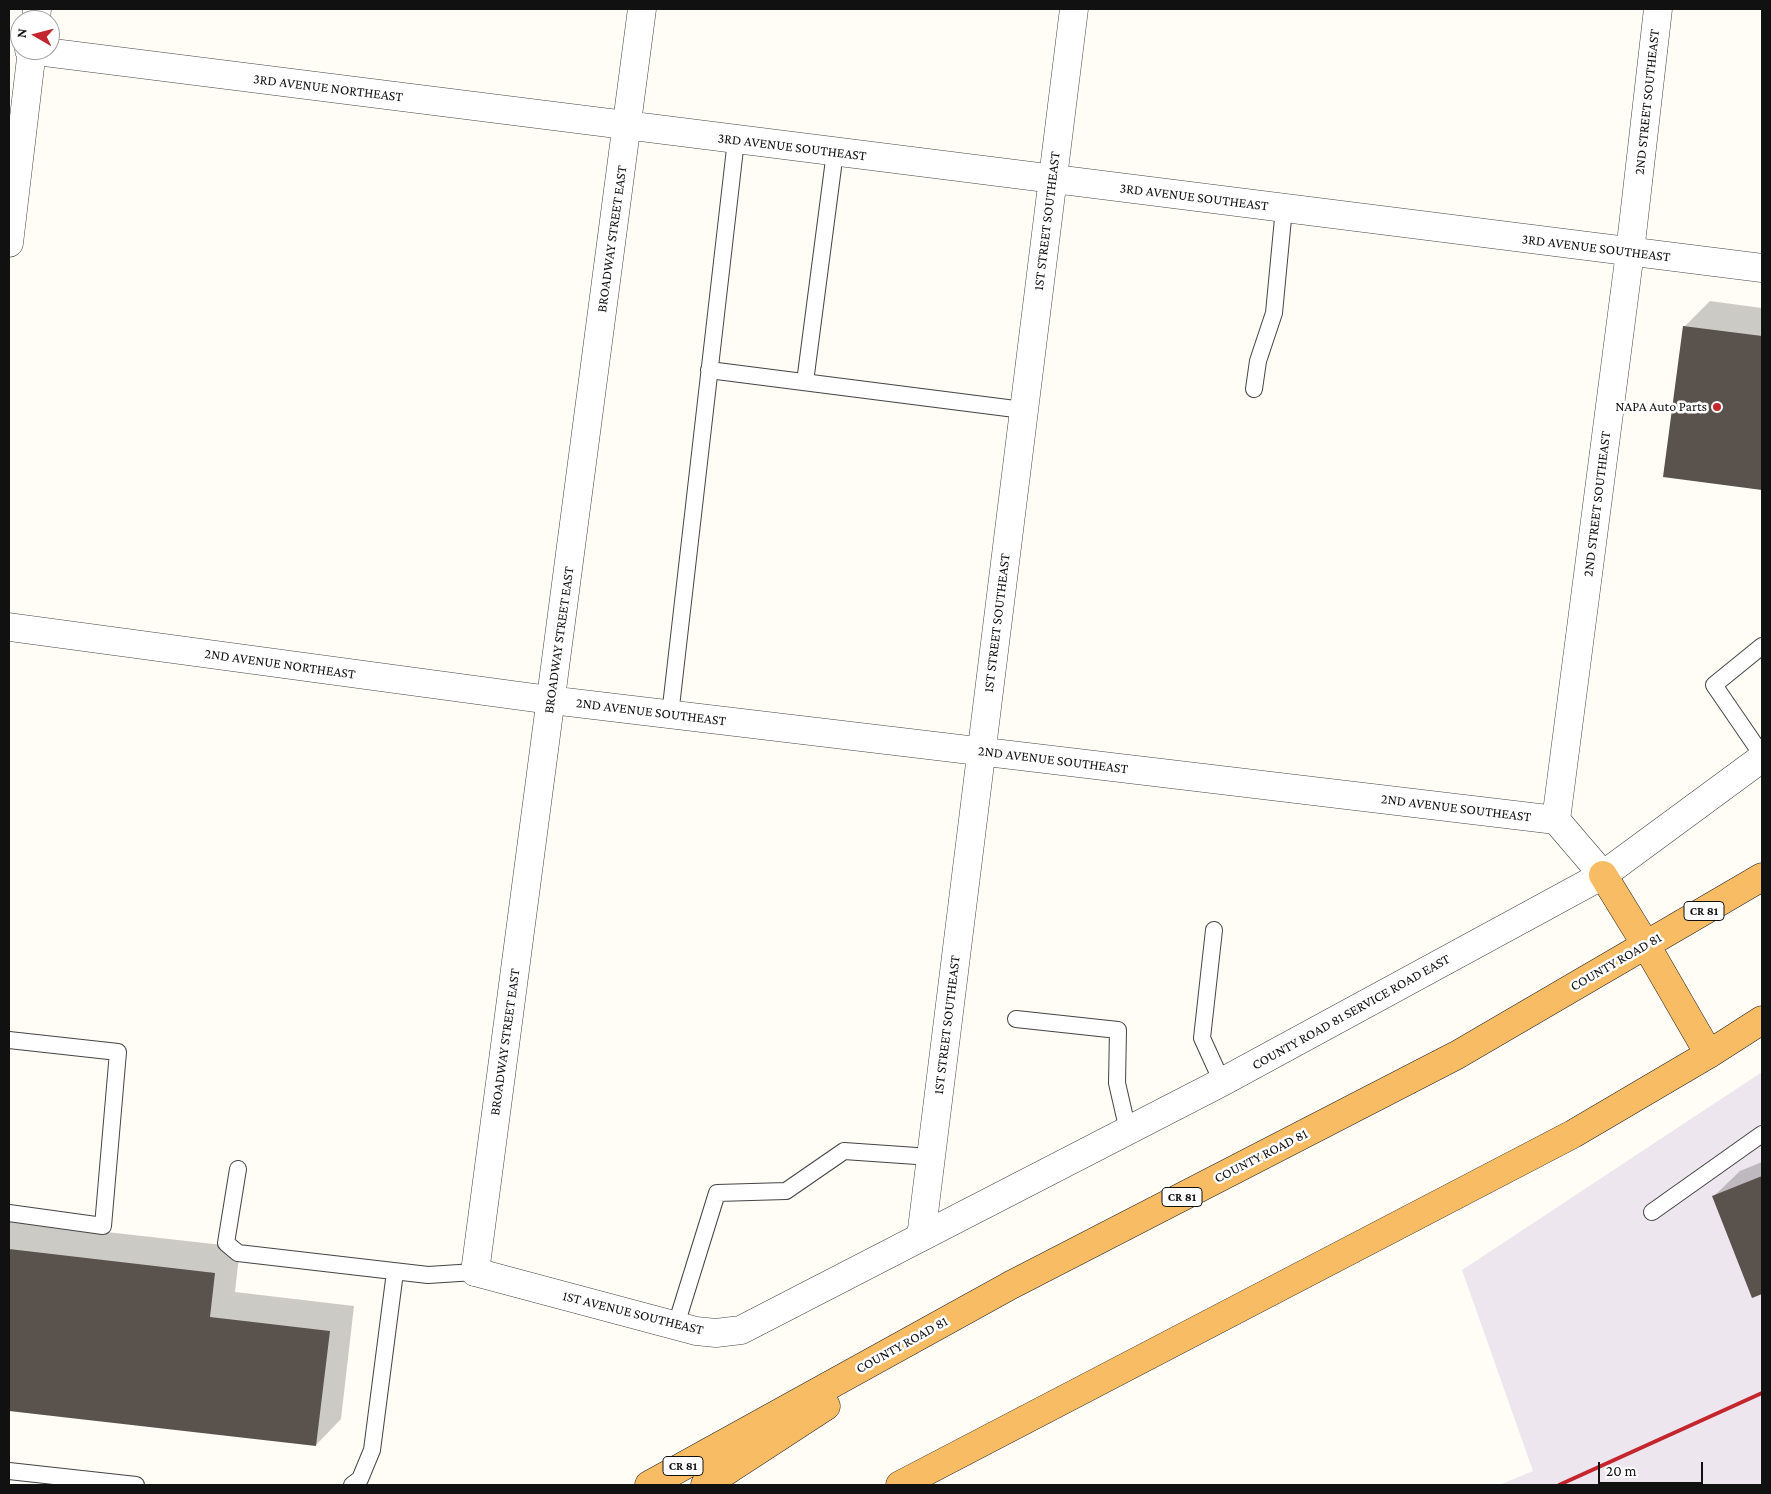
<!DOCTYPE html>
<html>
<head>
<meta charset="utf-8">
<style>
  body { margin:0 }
  #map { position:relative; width:1771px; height:1494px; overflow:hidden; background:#fffdf5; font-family:"Crimson Pro",serif }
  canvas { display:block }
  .frame { position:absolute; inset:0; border:10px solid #111; pointer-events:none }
  .north { position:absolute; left:10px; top:10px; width:50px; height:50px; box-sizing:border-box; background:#fff; border:1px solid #a0a0a0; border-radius:50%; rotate:278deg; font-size:14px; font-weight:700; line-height:20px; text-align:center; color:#111 }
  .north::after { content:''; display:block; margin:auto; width:18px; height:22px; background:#c4262e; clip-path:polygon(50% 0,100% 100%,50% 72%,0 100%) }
  .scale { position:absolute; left:1598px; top:1462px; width:105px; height:22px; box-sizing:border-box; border:2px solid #111; border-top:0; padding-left:6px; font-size:15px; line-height:18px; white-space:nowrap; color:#111; -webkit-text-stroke:4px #fff; paint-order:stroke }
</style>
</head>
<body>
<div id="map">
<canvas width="1771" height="1494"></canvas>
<div class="frame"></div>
<div class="north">N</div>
<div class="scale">20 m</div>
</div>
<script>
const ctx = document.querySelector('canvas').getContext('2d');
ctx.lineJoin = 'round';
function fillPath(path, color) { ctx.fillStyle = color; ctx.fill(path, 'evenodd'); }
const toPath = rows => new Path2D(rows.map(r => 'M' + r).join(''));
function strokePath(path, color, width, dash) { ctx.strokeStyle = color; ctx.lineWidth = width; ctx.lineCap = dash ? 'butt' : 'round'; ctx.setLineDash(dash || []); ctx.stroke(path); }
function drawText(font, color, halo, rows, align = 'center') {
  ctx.font = font + ' "Crimson Pro",serif'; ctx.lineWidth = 5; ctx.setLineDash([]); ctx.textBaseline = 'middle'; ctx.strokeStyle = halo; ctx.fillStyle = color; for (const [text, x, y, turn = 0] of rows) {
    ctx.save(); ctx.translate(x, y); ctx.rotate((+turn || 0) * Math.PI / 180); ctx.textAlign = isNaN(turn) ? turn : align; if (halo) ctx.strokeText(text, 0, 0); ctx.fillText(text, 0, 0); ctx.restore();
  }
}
fillPath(toPath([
  [1762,1072,1762,1485,1499,1485,1533,1471,1462,1270]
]), '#eee6ef');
fillPath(toPath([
  [1710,301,1762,308,1762,489,1665,476,1684,327],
  [1762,1162,1762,1293,1753,1296,1714,1196,1740,1171],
  [9,1221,240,1247,235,1292,354,1306,341,1419,316,1445,9,1409]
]), '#0003');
fillPath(toPath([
  [1683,326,1762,336,1762,490,1663,477],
  [1762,1176,1762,1294,1752,1298,1712,1196],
  [9,1249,215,1273,210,1317,330,1331,316,1446,9,1411]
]), '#5a524d');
const service = toPath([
  [709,370,1023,410],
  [805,382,835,152],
  [1254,389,1258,361,1274,313,1284,208],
  [1762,646,1714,685,1762,755],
  [670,715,736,140],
  [1214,930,1202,1038,1222,1082],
  [1016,1019,1118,1030,1117,1083,1128,1131],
  [9,1040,118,1052,103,1226,9,1213],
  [238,1169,226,1243,238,1253,428,1275,475,1272],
  [1652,1212,1762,1134],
  [676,1325,717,1193,786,1191,844,1151,931,1157],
  [9,1471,136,1485],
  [352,1485,360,1479,372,1450,395,1272]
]);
const minor = toPath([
  [36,20,37,9],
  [29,50,1762,268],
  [9,243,32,50],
  [9,627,550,700,1556,820],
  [1556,820,1630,252,1658,9],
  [1556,820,1603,875],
  [921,1237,1074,9],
  [475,1272,642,9]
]);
const tertiary = toPath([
  [475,1272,696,1331,716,1333,741,1330,1222,1082,1603,875,1762,758]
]);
const trunk = toPath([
  [1603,875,1646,945,1709,1054],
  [649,1485,1011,1285,1457,1055,1762,877],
  [705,1485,826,1406],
  [900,1485,1573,1134,1709,1054,1762,1020]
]);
strokePath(service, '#444', 18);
strokePath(minor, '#444', 29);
strokePath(tertiary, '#444', 29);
strokePath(trunk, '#222', 29);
strokePath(service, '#fff', 16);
strokePath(minor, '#fff', 28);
strokePath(tertiary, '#fff', 28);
strokePath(trunk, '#f7bc64', 28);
strokePath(toPath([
  [1559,1485,1762,1393]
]), '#c4262e', 4);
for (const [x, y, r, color] of [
  [1717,407,5,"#c4262e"]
]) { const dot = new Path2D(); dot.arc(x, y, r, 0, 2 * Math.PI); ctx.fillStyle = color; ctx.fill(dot); strokePath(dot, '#fff', 2); }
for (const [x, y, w] of [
  [1704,911,40],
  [1182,1197,40],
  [683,1466,40]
]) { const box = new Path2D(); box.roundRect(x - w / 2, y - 9.5, w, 19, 4); ctx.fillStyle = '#fff'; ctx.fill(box); strokePath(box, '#111', 1); }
drawText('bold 12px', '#111', null, [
  ["CR 81",1704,911],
  ["CR 81",1182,1197],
  ["CR 81",683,1466]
]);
drawText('14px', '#111', '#fff', [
  ["3RD AVENUE NORTHEAST",328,88,7],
  ["2ND STREET SOUTHEAST",1647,102,-84],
  ["3RD AVENUE SOUTHEAST",792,147,7],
  ["3RD AVENUE SOUTHEAST",1194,197,7],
  ["1ST STREET SOUTHEAST",1047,221,-83],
  ["BROADWAY STREET EAST",612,239,-82],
  ["3RD AVENUE SOUTHEAST",1596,248,7],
  ["2ND STREET SOUTHEAST",1597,504,-83],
  ["1ST STREET SOUTHEAST",997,623,-83],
  ["BROADWAY STREET EAST",559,640,-82],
  ["2ND AVENUE NORTHEAST",280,664,8],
  ["2ND AVENUE SOUTHEAST",651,712,7],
  ["2ND AVENUE SOUTHEAST",1053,760,7],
  ["2ND AVENUE SOUTHEAST",1456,808,7],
  ["COUNTY ROAD 81",1616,962,-30],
  ["COUNTY ROAD 81 SERVICE ROAD EAST",1351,1012,-29],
  ["1ST STREET SOUTHEAST",947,1025,-83],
  ["BROADWAY STREET EAST",505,1042,-82],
  ["COUNTY ROAD 81",1261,1156,-27],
  ["1ST AVENUE SOUTHEAST",633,1313,14],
  ["COUNTY ROAD 81",902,1345,-29]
]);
drawText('14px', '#111', '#fff', [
  ["NAPA Auto Parts",1707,407]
], 'right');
</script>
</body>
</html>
